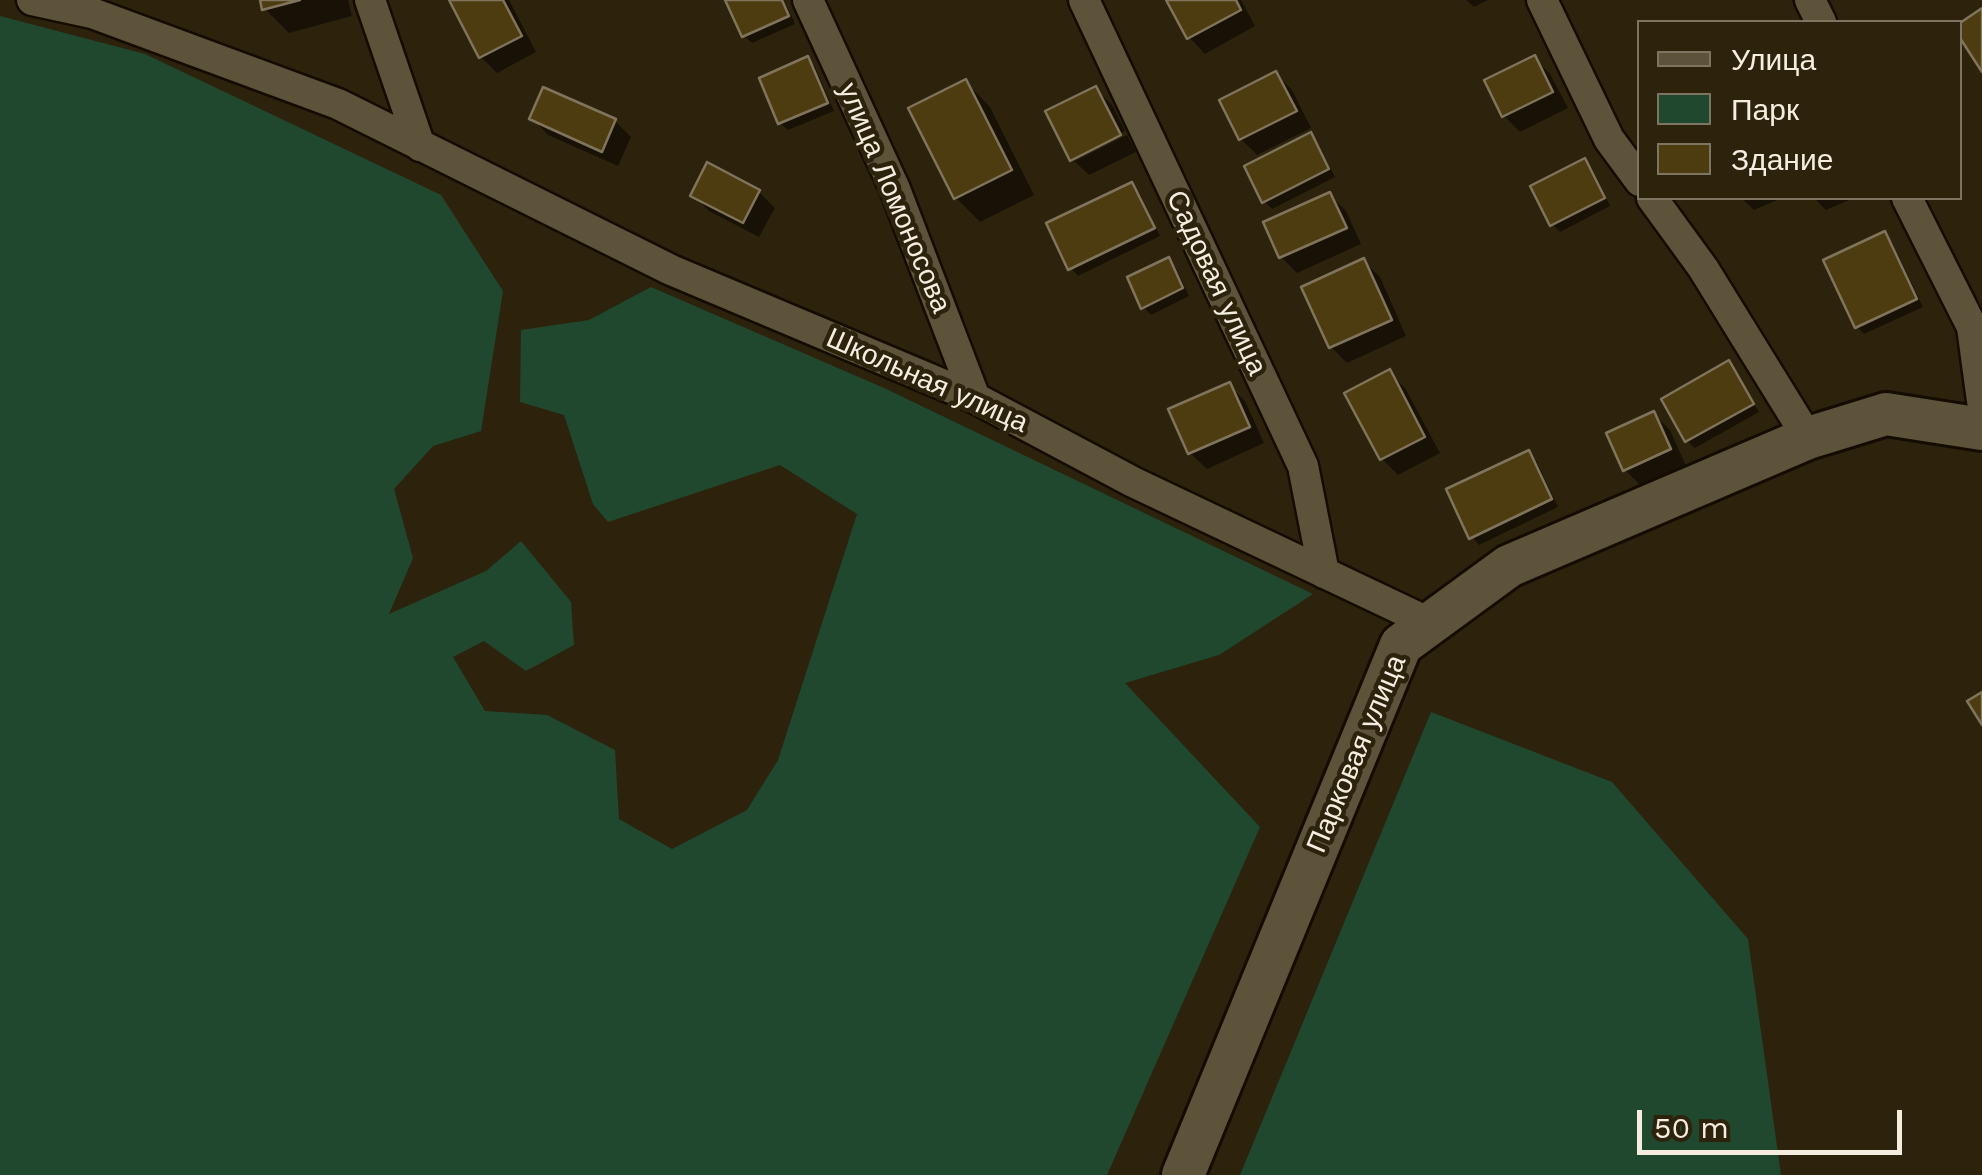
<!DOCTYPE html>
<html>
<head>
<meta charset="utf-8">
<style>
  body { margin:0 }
  #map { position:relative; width:1982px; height:1175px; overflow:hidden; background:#2d230d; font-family:"Work Sans",sans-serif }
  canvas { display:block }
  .legend { position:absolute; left:1637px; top:20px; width:325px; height:180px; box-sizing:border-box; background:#2d230d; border:2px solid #7d7461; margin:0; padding:12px 18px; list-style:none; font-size:30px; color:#f4ede0 }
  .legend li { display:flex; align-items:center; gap:20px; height:50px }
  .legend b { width:50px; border:2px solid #7d7461 }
  .scale { position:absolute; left:1637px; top:1110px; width:265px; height:45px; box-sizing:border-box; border:5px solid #f4ede0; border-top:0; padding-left:12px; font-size:30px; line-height:35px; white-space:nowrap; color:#f4ede0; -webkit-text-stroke:8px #2d230d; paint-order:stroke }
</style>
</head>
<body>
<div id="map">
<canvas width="1982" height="1175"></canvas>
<ul class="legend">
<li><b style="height:12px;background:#5d533b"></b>Улица</li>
<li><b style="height:28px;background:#1f482f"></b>Парк</li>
<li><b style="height:28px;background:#4e3c11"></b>Здание</li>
</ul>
<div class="scale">50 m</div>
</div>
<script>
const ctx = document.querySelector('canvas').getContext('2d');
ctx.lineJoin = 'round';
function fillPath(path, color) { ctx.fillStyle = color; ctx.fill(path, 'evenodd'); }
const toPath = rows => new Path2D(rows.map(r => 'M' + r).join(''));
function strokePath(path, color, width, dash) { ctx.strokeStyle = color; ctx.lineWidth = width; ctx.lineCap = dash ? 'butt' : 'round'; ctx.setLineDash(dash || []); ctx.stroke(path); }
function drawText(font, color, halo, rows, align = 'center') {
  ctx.font = font + ' "Work Sans",sans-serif'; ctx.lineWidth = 9; ctx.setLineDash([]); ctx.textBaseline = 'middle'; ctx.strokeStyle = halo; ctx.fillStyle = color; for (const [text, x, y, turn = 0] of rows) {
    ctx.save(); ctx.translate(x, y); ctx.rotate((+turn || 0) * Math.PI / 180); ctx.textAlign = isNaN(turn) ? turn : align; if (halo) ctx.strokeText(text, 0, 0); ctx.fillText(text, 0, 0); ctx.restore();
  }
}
fillPath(toPath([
  [0,16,145,54,441,195,503,291,481,431,433,446,394,489,413,558,389,614,486,571,521,541,571,602,574,645,526,671,484,641,453,657,485,711,547,715,615,750,619,819,672,849,747,810,778,760,857,514,780,465,608,522,593,504,564,415,520,402,521,330,589,320,651,287,884,388,1313,594,1219,655,1125,683,1260,827,1107,1175,0,1175],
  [1431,712,1612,782,1748,939,1781,1175,1240,1175]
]), '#1f482f');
fillPath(toPath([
  [262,0,348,0,352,16,289,33,264,8],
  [452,0,509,0,536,52,497,73,481,57],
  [728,0,784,0,795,24,752,43,744,36],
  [1168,0,1241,0,1255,26,1205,54,1189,37],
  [1466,0,1488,0,1474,7],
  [1534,58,1550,74,1568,108,1520,132,1504,116],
  [808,59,815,67,834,111,788,130,780,123],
  [1276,74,1292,90,1311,128,1257,155,1241,139],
  [966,82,990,107,1034,195,980,222,956,198],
  [1096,89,1112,105,1125,131,1075,156,1075,161,1127,135,1136,152,1089,175,1072,159],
  [532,118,615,121,631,137,618,166,548,135],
  [1311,135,1318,143,1335,177,1272,209,1264,201],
  [1584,161,1592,168,1610,206,1560,232,1552,224],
  [1132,185,1139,192,1160,236,1078,276,1071,268],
  [759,192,775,208,759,237,709,211,693,195],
  [1330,195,1346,211,1361,244,1297,273,1281,257],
  [1741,198,1782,198,1754,210],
  [1814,198,1854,198,1826,210],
  [1884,234,1892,242,1923,307,1864,334,1857,327],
  [1168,260,1176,268,1189,296,1151,315,1143,307],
  [1363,261,1380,277,1406,336,1347,363,1331,347],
  [1729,363,1759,412,1695,448,1687,441],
  [1389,372,1405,388,1440,453,1398,475,1382,459],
  [1229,385,1245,401,1264,443,1207,469,1190,453],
  [1654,414,1670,430,1686,466,1641,486,1625,470],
  [1529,453,1536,460,1558,507,1479,545,1472,537]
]), '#0007');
const building = toPath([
  [260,0,300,0,262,10,260,0],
  [449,0,503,0,522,36,479,58,449,0],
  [725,0,782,0,789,16,742,37,725,0],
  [1166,0,1236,0,1241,10,1187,39,1166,0],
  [1982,8,1982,72,1960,38,1960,23,1982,8],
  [1535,55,1553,92,1502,117,1484,80,1535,55],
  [808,56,828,103,778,124,759,78,808,56],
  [1276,71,1297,111,1239,140,1219,100,1276,71],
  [966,79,1012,170,954,199,908,108,966,79],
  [1096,86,1121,135,1070,161,1045,111,1096,86],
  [543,87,616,119,602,152,529,119,543,87],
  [1311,132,1329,169,1262,203,1244,166,1311,132],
  [1585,158,1605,198,1550,226,1530,186,1585,158],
  [707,162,760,190,743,223,690,196,707,162],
  [1132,182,1155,228,1068,270,1046,223,1132,182],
  [1330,192,1347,228,1279,258,1263,222,1330,192],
  [1885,231,1917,299,1855,328,1823,260,1885,231],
  [1169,257,1183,288,1141,309,1127,277,1169,257],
  [1364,258,1392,320,1329,348,1301,287,1364,258],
  [1729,360,1754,404,1685,442,1661,399,1729,360],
  [1390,369,1425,437,1380,460,1344,393,1390,369],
  [1230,382,1250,427,1188,454,1168,409,1230,382],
  [1654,411,1671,449,1623,471,1606,433,1654,411],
  [1529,450,1552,499,1469,539,1446,489,1529,450],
  [1982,692,1982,725,1967,701,1982,692]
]);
fillPath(building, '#4e3c11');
strokePath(building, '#80745c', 2.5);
const street = toPath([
  [32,0,92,13,338,104,671,270,975,398,1133,482,1430,623],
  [370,0,420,146],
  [808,0,895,189,975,398],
  [1084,0,1303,466,1324,573],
  [1542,0,1609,139,1640,181],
  [1810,0,1821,22],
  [1652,198,1703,268,1808,438],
  [1907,198,1972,327,1982,401]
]);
const secondary = toPath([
  [1183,1175,1401,645,1509,566,1808,438,1886,414,1982,429]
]);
strokePath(street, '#150c00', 35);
strokePath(secondary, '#150c00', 48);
strokePath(street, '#5d533b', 30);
strokePath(secondary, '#5d533b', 42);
drawText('28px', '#f4ede0', '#2d230d', [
  ["улица Ломоносова",894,198,67],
  ["Садовая улица",1216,283,65],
  ["Школьная улица",927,381,24],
  ["Парковая улица",1357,754,-67]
]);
</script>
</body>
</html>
